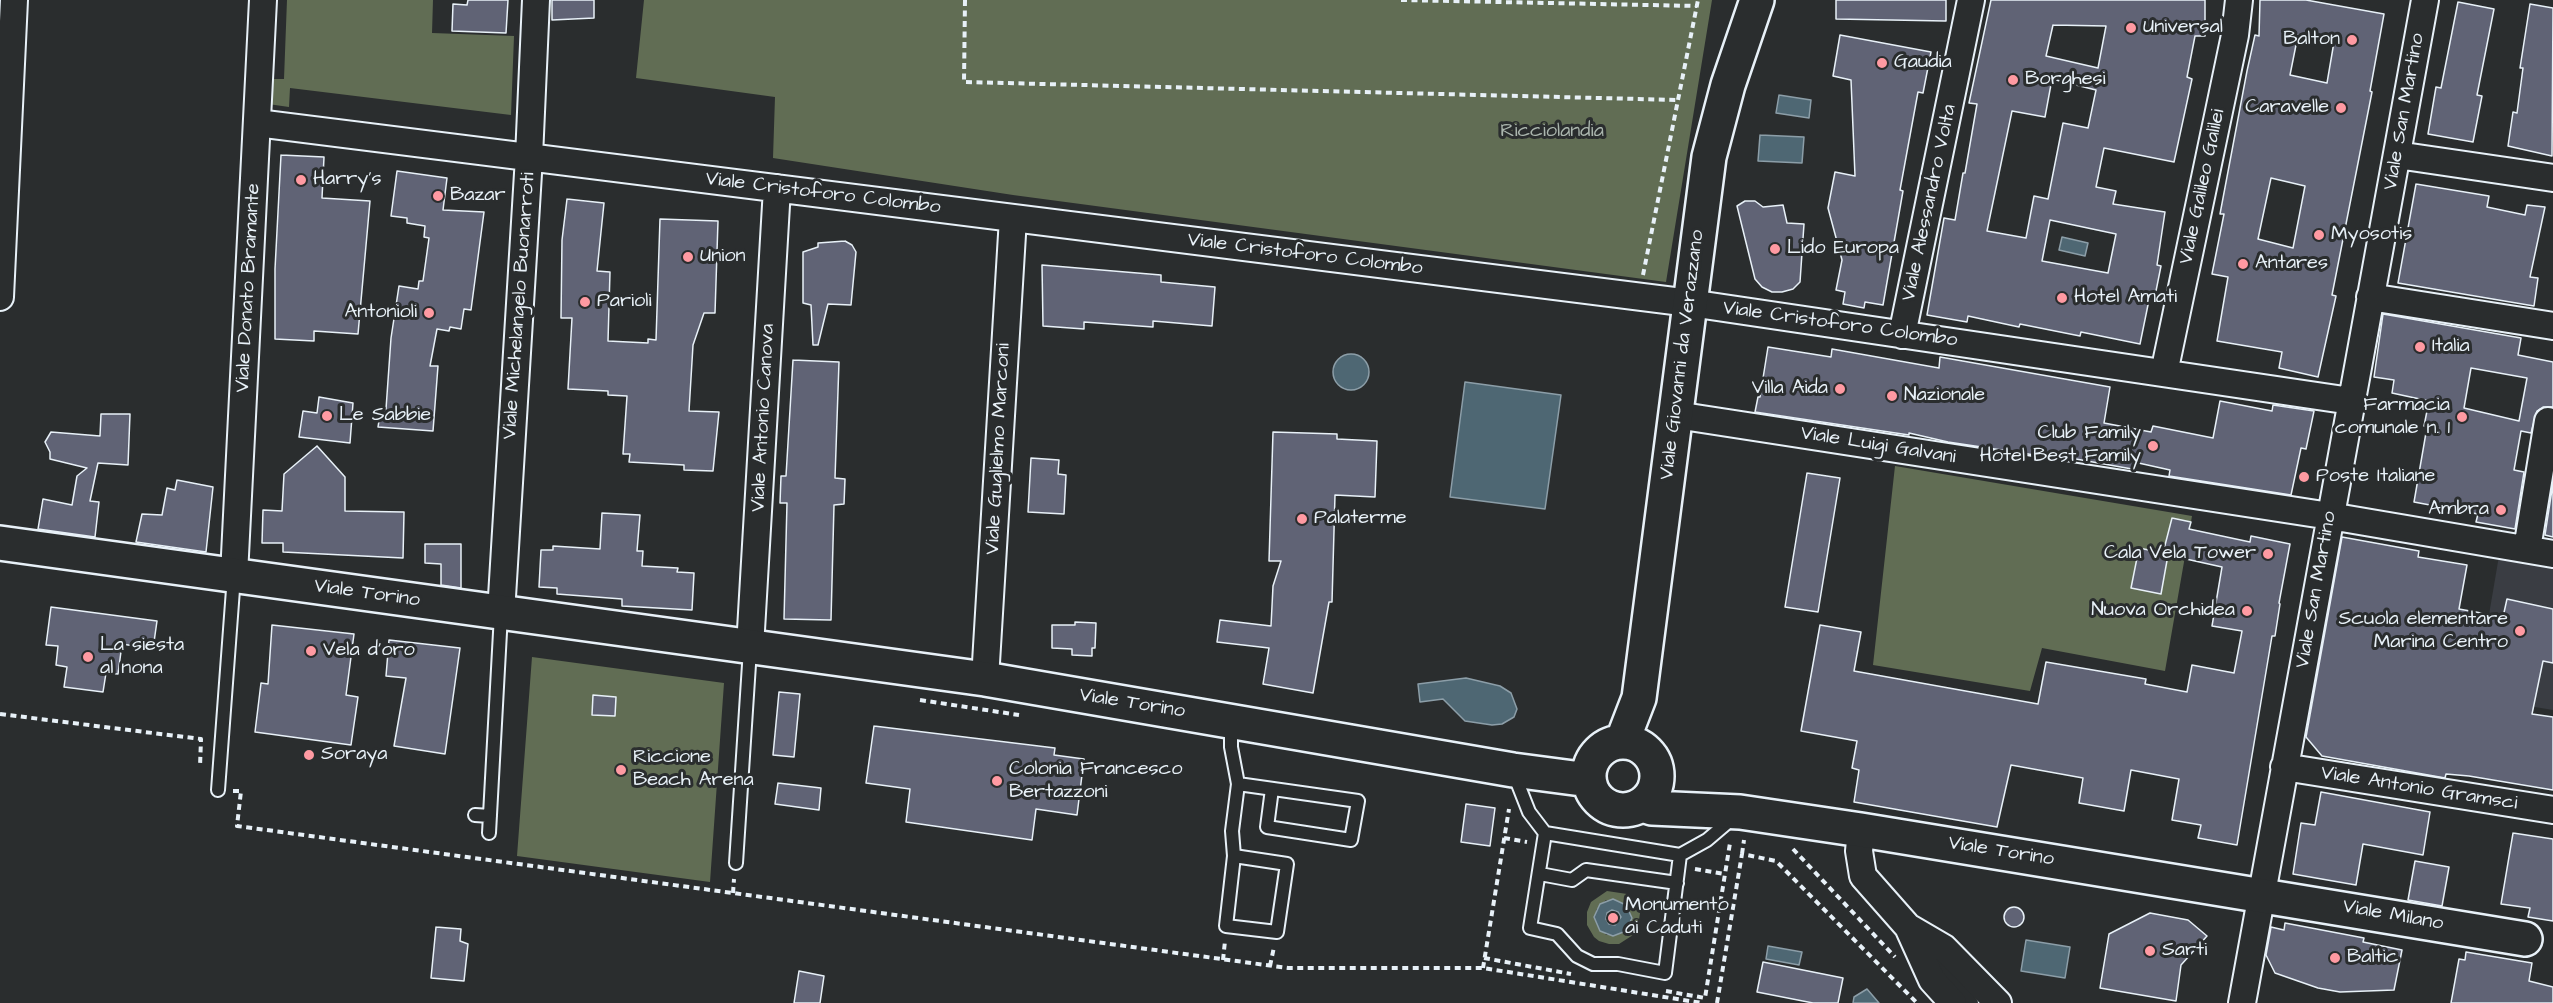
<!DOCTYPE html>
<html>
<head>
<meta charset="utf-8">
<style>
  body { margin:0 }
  canvas { display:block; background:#2a2d2e }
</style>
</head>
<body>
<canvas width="2553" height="1003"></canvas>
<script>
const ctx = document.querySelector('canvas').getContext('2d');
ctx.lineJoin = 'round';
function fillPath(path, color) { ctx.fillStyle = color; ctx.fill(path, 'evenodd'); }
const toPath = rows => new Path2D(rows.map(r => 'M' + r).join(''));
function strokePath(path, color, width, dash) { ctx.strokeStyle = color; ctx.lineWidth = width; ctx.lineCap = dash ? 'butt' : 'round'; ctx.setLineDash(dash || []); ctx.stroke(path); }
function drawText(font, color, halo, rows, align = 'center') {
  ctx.font = font + ' "Architects Daughter",sans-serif'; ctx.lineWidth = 6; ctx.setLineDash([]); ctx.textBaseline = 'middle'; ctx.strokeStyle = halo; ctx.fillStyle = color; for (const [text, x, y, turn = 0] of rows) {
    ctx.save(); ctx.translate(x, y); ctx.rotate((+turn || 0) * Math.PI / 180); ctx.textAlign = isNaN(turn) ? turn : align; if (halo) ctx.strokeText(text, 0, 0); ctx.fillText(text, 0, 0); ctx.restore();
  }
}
fillPath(toPath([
  [2499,556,2553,565,2553,710,2475,697]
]), '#3a3d43');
fillPath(toPath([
  [287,0,433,0,432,33,514,36,511,115,290,88,289,107,268,104,269,79,284,79],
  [644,0,1712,0,1666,282,1013,195,773,158,775,97,636,78],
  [1895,466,2192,516,2165,671,2042,648,2030,691,1873,665],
  [532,657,724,683,710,882,517,856],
  [1607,891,1627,894,1634,901,1640,913,1638,927,1633,935,1619,944,1609,944,1599,941,1594,937,1587,925,1587,912,1591,902],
  [1606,900,1632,918,1630,925,1623,933,1606,935,1596,910]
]), '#616d54');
const water = toPath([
  [1779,95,1811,100,1809,118,1776,113,1779,95],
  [1760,135,1804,137,1802,163,1758,161,1760,135],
  [2062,237,2088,243,2085,256,2059,250,2062,237],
  '1333 372a18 18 0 1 1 36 0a18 18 0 1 1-36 0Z',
  [1465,382,1561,395,1545,509,1450,497,1465,382],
  [1466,678,1500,686,1511,693,1517,709,1514,717,1502,724,1492,725,1465,721,1443,699,1420,702,1418,684,1466,678],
  [1613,899,1626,905,1632,918,1626,931,1613,936,1600,931,1594,917,1600,904,1613,899],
  [1612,910,1618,912,1621,917,1615,925,1609,924,1606,919,1607,913,1612,910],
  [2026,940,2070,947,2065,978,2021,971,2026,940],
  [1768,946,1802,952,1799,965,1766,959,1768,946],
  [1867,989,1879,1003,1853,1003,1854,997,1867,989]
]);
fillPath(water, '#4e6773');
strokePath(water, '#8c9ea8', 1.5);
const building = toPath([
  [468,0,508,0,506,33,452,31,453,4,467,5,468,0],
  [552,0,594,0,594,18,552,20,552,0],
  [1836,0,1946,0,1946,21,1836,19,1836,0],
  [1991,0,2205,0,2205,36,2195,36,2187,77,2192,79,2174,162,2104,148,2096,187,2116,191,2113,204,2165,212,2157,265,2161,266,2154,301,2149,300,2140,344,2081,332,2080,336,2020,324,2019,327,1968,316,1967,322,1927,315,1944,218,1955,220,1963,173,1965,173,1977,104,1969,103,1991,0],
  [2053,25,2106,26,2098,68,2046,56,2053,25],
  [2052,79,2096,90,2088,128,2063,123,2048,199,2034,196,2026,238,1987,231,2012,111,2045,117,2052,79],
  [2050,220,2116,234,2108,273,2042,261,2050,220],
  [2260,0,2306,0,2384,14,2370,91,2372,92,2332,295,2336,296,2318,377,2279,368,2282,352,2217,341,2228,277,2212,274,2224,214,2220,214,2247,71,2255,35,2259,36,2260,0],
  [2298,35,2334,42,2327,83,2290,75,2298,35],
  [2271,178,2305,186,2293,248,2258,239,2271,178],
  [2458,2,2494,9,2477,95,2482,96,2473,142,2428,134,2436,87,2441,88,2458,2],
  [2530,4,2553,8,2552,156,2508,146,2513,112,2517,113,2523,68,2520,68,2530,4],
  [1840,35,1931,52,1923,93,1918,92,1900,190,1903,191,1883,305,1865,302,1864,308,1843,304,1845,292,1836,290,1842,260,1828,208,1835,172,1855,176,1851,80,1833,76,1840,35],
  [281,155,324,157,322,198,370,201,358,334,314,331,314,341,275,339,275,269,281,155],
  [397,171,447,178,443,210,484,212,471,310,464,309,461,329,450,327,449,331,437,329,430,366,438,366,433,431,378,427,381,408,386,409,391,338,399,286,418,289,419,281,423,281,429,238,424,237,425,226,407,223,407,218,391,216,397,171],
  [2416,184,2489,196,2487,207,2525,215,2527,205,2545,207,2530,277,2538,278,2534,306,2398,283,2416,184],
  [567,199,604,203,597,271,610,272,608,341,648,343,648,339,656,340,660,219,718,221,715,313,704,313,693,345,689,411,719,412,713,471,684,470,684,465,629,462,630,454,623,454,627,396,608,395,608,391,568,389,572,318,561,318,562,240,567,199],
  [1745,201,1755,201,1763,207,1783,205,1787,223,1804,224,1800,282,1793,289,1782,292,1772,292,1762,287,1755,279,1737,206,1745,201],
  [845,241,852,245,856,252,851,305,828,304,818,345,813,345,811,305,803,303,803,252,818,247,818,243,845,241],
  [1042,265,1161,275,1161,282,1215,287,1212,326,1153,321,1153,327,1084,322,1084,329,1043,326,1042,265],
  [2383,314,2521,338,2518,355,2553,362,2553,407,2543,407,2537,411,2531,433,2521,431,2514,470,2524,472,2515,529,2476,522,2478,514,2414,502,2427,427,2424,426,2429,401,2392,393,2394,380,2374,377,2383,314],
  [2471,368,2527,378,2519,421,2464,408,2471,368],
  [1768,347,1831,357,1832,349,1939,368,1940,357,2110,387,2104,423,2151,432,2153,426,2213,438,2220,401,2272,411,2273,405,2314,411,2306,449,2301,448,2291,495,2169,476,2170,470,2134,462,2132,469,2076,459,2075,461,1948,442,1909,433,1909,435,1755,412,1758,397,1760,397,1768,347],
  [793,360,839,362,835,478,845,479,844,504,834,505,831,620,784,619,787,503,780,503,781,476,786,476,793,360],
  [319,397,353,403,350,443,299,437,303,411,317,413,319,397],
  [101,414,130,414,128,465,98,463,90,501,99,502,95,537,38,529,43,499,72,505,77,476,87,468,50,459,50,452,45,442,51,432,100,436,101,414],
  [1273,432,1337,434,1337,439,1377,441,1375,497,1335,495,1332,602,1329,602,1313,693,1263,684,1269,648,1217,642,1220,620,1271,626,1273,586,1281,561,1269,561,1273,432],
  [317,446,345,477,345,511,404,512,403,558,283,552,283,543,262,543,263,510,282,511,284,474,317,446],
  [1031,458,1059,460,1058,474,1066,475,1064,514,1028,512,1031,458],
  [1807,473,1840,478,1818,612,1785,607,1807,473],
  [177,480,213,487,206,552,136,542,142,514,162,515,167,488,175,490,177,480],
  [2553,483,2553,537,2545,535,2553,483],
  [602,513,640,515,637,551,643,551,642,566,678,568,677,572,694,573,692,610,622,606,622,599,557,594,557,588,539,587,541,550,553,550,553,546,600,549,602,513],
  [2172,518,2191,522,2189,529,2250,542,2251,536,2290,544,2279,603,2280,604,2275,636,2272,636,2237,845,2198,838,2201,825,2172,820,2179,779,2131,770,2124,811,2079,803,2083,778,2011,765,1997,827,1854,802,1859,770,1852,768,1857,741,1801,731,1820,625,1861,632,1854,671,2038,704,2046,662,2146,679,2145,684,2187,692,2192,665,2234,673,2242,631,2212,626,2222,567,2168,555,2161,594,2131,588,2139,548,2163,553,2172,518],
  [2342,537,2419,551,2418,557,2467,565,2459,609,2503,617,2507,599,2553,609,2553,663,2543,661,2532,714,2553,717,2553,790,2469,776,2446,774,2445,778,2322,756,2306,737,2342,537],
  [425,544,461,544,461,588,441,585,441,564,425,563,425,544],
  [51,607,157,621,153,649,122,644,118,674,106,673,103,692,64,687,67,667,56,665,58,646,46,645,51,607],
  [1075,622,1096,623,1095,648,1092,648,1092,656,1072,655,1072,649,1052,648,1052,625,1075,625,1075,622],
  [272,625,354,634,346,695,358,697,351,745,255,732,261,683,268,684,272,625],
  [389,640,460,648,445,754,394,746,406,678,386,676,389,640],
  [779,692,800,694,794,757,773,755,779,692],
  [593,695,616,697,615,716,592,715,593,695],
  [874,726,1055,748,1054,755,1084,759,1077,815,1036,809,1032,840,906,822,910,789,866,783,874,726],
  [778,783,821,788,819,810,775,804,778,783],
  [2321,792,2430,812,2423,855,2363,844,2356,885,2293,874,2301,823,2315,825,2321,792],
  [1466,804,1495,808,1490,846,1461,842,1466,804],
  [2513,833,2553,839,2553,921,2528,917,2530,908,2501,904,2513,833],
  [2415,861,2449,867,2442,906,2408,900,2415,861],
  '2004 917a10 10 0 1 1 20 0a10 10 0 1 1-20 0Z',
  [2150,913,2188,920,2207,936,2181,965,2176,1001,2100,988,2109,934,2150,913],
  [2285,923,2364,938,2363,942,2402,950,2394,990,2340,992,2318,988,2275,973,2266,955,2271,927,2284,930,2285,923],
  [436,927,461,929,460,941,468,944,464,981,431,978,436,927],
  [2466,952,2532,963,2529,981,2553,987,2553,1003,2451,1003,2459,959,2465,960,2466,952],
  [1763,962,1843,978,1838,1003,1813,1003,1757,992,1763,962],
  [799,971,824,976,820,1003,794,1003,799,971]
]);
fillPath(building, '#606375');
strokePath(building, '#e8f1f8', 1.5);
const lane = toPath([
  [1231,722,1231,747,1238,784,1232,831,1234,856,1226,926,1277,932,1287,864,1234,856],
  [1514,774,1529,812,1545,833,1680,855,1707,840,1734,817],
  [1238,784,1358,801,1351,840,1267,827,1272,789],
  [218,790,234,576],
  [475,815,490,816],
  [489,833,501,614],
  [1545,833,1530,928,1557,934,1577,956,1593,964,1618,964,1665,973,1680,855],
  [736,863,750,649],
  [1540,874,1572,880,1586,870,1677,883],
  [1928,951,1972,1003]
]);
const street = toPath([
  [257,123,1690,303,2351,401],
  [2397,155,2553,178],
  [0,297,14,0],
  [2370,297,2553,326],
  [1902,335,1971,0],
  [2164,373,2235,35,2239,0],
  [1676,415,2330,516,2553,554],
  [2527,549,2548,421],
  [234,575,263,0],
  [501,613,529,157,536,0],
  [750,647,777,188],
  [985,679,1013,218],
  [2284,767,2553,810],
  [1861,830,1859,851,1863,876,1908,927,1932,980,1953,1003],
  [1908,927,1944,948,1998,1003],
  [2242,1003,2425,0]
]);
const secondary = toPath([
  [0,543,985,679,1513,770,1589,780],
  '1589 776a34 34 0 1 1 68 0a34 34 0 1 1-68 0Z',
  [1622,742,1639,698,1709,157,1728,85,1757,0],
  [1643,805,1652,808,1740,812,1861,830,2525,939]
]);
strokePath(lane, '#e8f1f8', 16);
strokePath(street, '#e8f1f8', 30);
strokePath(secondary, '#e8f1f8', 38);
strokePath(toPath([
  [965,0,964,82,1678,100],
  [1401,0,1697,6],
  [1643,275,1698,0],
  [920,700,1019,715],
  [0,714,201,739,200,767],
  [233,791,241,791,237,826,1288,968,1483,968,1702,1003],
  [1504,838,1527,842],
  [1793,849,1895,957],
  [1742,854,1744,840],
  [1695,869,1725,874],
  [733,893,734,879],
  [1484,958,1571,974],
  [1223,960,1225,941],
  [1270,966,1274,947],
  [1483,968,1509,809],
  [1666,991,1705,998,1730,843],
  [1717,1003,1742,854,1776,861,1917,1003]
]), '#e8f1f8', 4, [6, 4.5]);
strokePath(lane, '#2a2d2e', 12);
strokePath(street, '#2a2d2e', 26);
strokePath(secondary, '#2a2d2e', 33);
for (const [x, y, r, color] of [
  [2131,28,6,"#ff9aa2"],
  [2352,40,6,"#ff9aa2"],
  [1882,63,6,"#ff9aa2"],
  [2013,80,6,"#ff9aa2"],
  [2341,108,6,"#ff9aa2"],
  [301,180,6,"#ff9aa2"],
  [438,196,6,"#ff9aa2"],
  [2319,235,6,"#ff9aa2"],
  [1775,249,6,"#ff9aa2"],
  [688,257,6,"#ff9aa2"],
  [2243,264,6,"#ff9aa2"],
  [2062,298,6,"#ff9aa2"],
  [585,302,6,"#ff9aa2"],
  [429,313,6,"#ff9aa2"],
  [2420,347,6,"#ff9aa2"],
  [1840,389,6,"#ff9aa2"],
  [1892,396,6,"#ff9aa2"],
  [327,416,6,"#ff9aa2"],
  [2462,417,6,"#ff9aa2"],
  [2153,446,6,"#ff9aa2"],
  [2304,477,6,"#ff9aa2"],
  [2501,510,6,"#ff9aa2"],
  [1302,519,6,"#ff9aa2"],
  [2268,554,6,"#ff9aa2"],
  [2247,611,6,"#ff9aa2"],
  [2520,631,6,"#ff9aa2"],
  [311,651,6,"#ff9aa2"],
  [88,657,6,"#ff9aa2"],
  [309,755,6,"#ff9aa2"],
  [621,770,6,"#ff9aa2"],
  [997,781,6,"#ff9aa2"],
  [1613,918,6,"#ff9aa2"],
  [2150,951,6,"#ff9aa2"],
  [2335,958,6,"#ff9aa2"]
]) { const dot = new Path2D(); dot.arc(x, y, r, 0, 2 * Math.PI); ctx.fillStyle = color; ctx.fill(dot); strokePath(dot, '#2a2d2e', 2); }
drawText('20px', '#e8f1f8', '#2a2d2e', [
  ["Universal",2143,28],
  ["Balton",2340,40,"right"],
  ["Gaudia",1894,63],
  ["Borghesi",2025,80],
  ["Caravelle",2329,108,"right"],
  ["Harry's",313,180],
  ["Bazar",450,196],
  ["Myosotis",2331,235],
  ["Lido Europa",1787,249],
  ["Union",700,257],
  ["Antares",2255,264],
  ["Hotel Amati",2074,298],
  ["Parioli",597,302],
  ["Antonioli",417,313,"right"],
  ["Italia",2432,347],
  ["Villa Aida",1828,389,"right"],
  ["Nazionale",1904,396],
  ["Farmacia",2450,406,"right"],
  ["comunale n. 1",2450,429,"right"],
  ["Le Sabbie",339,416],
  ["Club Family",2141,434,"right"],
  ["Hotel Best Family",2141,457,"right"],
  ["Poste Italiane",2316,477],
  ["Ambra",2489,510,"right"],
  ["Palaterme",1314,519],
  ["Cala Vela Tower",2256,554,"right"],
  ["Nuova Orchidea",2235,611,"right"],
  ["Scuola elementare",2508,620,"right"],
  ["Marina Centro",2508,643,"right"],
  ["La siesta",100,646],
  ["al nona",100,669],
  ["Vela d'oro",323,651],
  ["Soraya",321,755],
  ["Riccione",633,758],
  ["Beach Arena",633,781],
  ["Colonia Francesco",1009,770],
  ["Bertazzoni",1009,793],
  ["Monumento",1625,906],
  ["ai Caduti",1625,929],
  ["Sarti",2162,951],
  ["Baltic",2347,958]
], 'left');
drawText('20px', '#e8f1f8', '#2a2d2e', [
  ["Viale San Martino",2405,112,-80],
  ["Viale Galileo Galilei",2203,187,-78],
  ["Viale Cristoforo Colombo",823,194,7],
  ["Viale Alessandro Volta",1930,203,-78],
  ["Viale Cristoforo Colombo",1305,255,7],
  ["Viale Donato Bramante",249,288,-87],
  ["Viale Michelangelo Buonarroti",520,306,-86],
  ["Viale Cristoforo Colombo",1840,325,8],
  ["Viale Giovanni da Verazzano",1683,355,-83],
  ["Viale Antonio Canova",764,418,-87],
  ["Viale Luigi Galvani",1878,446,9],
  ["Viale Guglielmo Marconi",999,449,-87],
  ["Viale San Martino",2317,590,-80],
  ["Viale Torino",367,594,8],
  ["Viale Torino",1132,704,9],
  ["Viale Antonio Gramsci",2419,789,9],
  ["Viale Torino",2001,852,9],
  ["Viale Milano",2393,916,10]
]);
drawText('20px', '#abb6ae', '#2a2d2e', [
  ["Ricciolandia",1552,132]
]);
</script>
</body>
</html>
